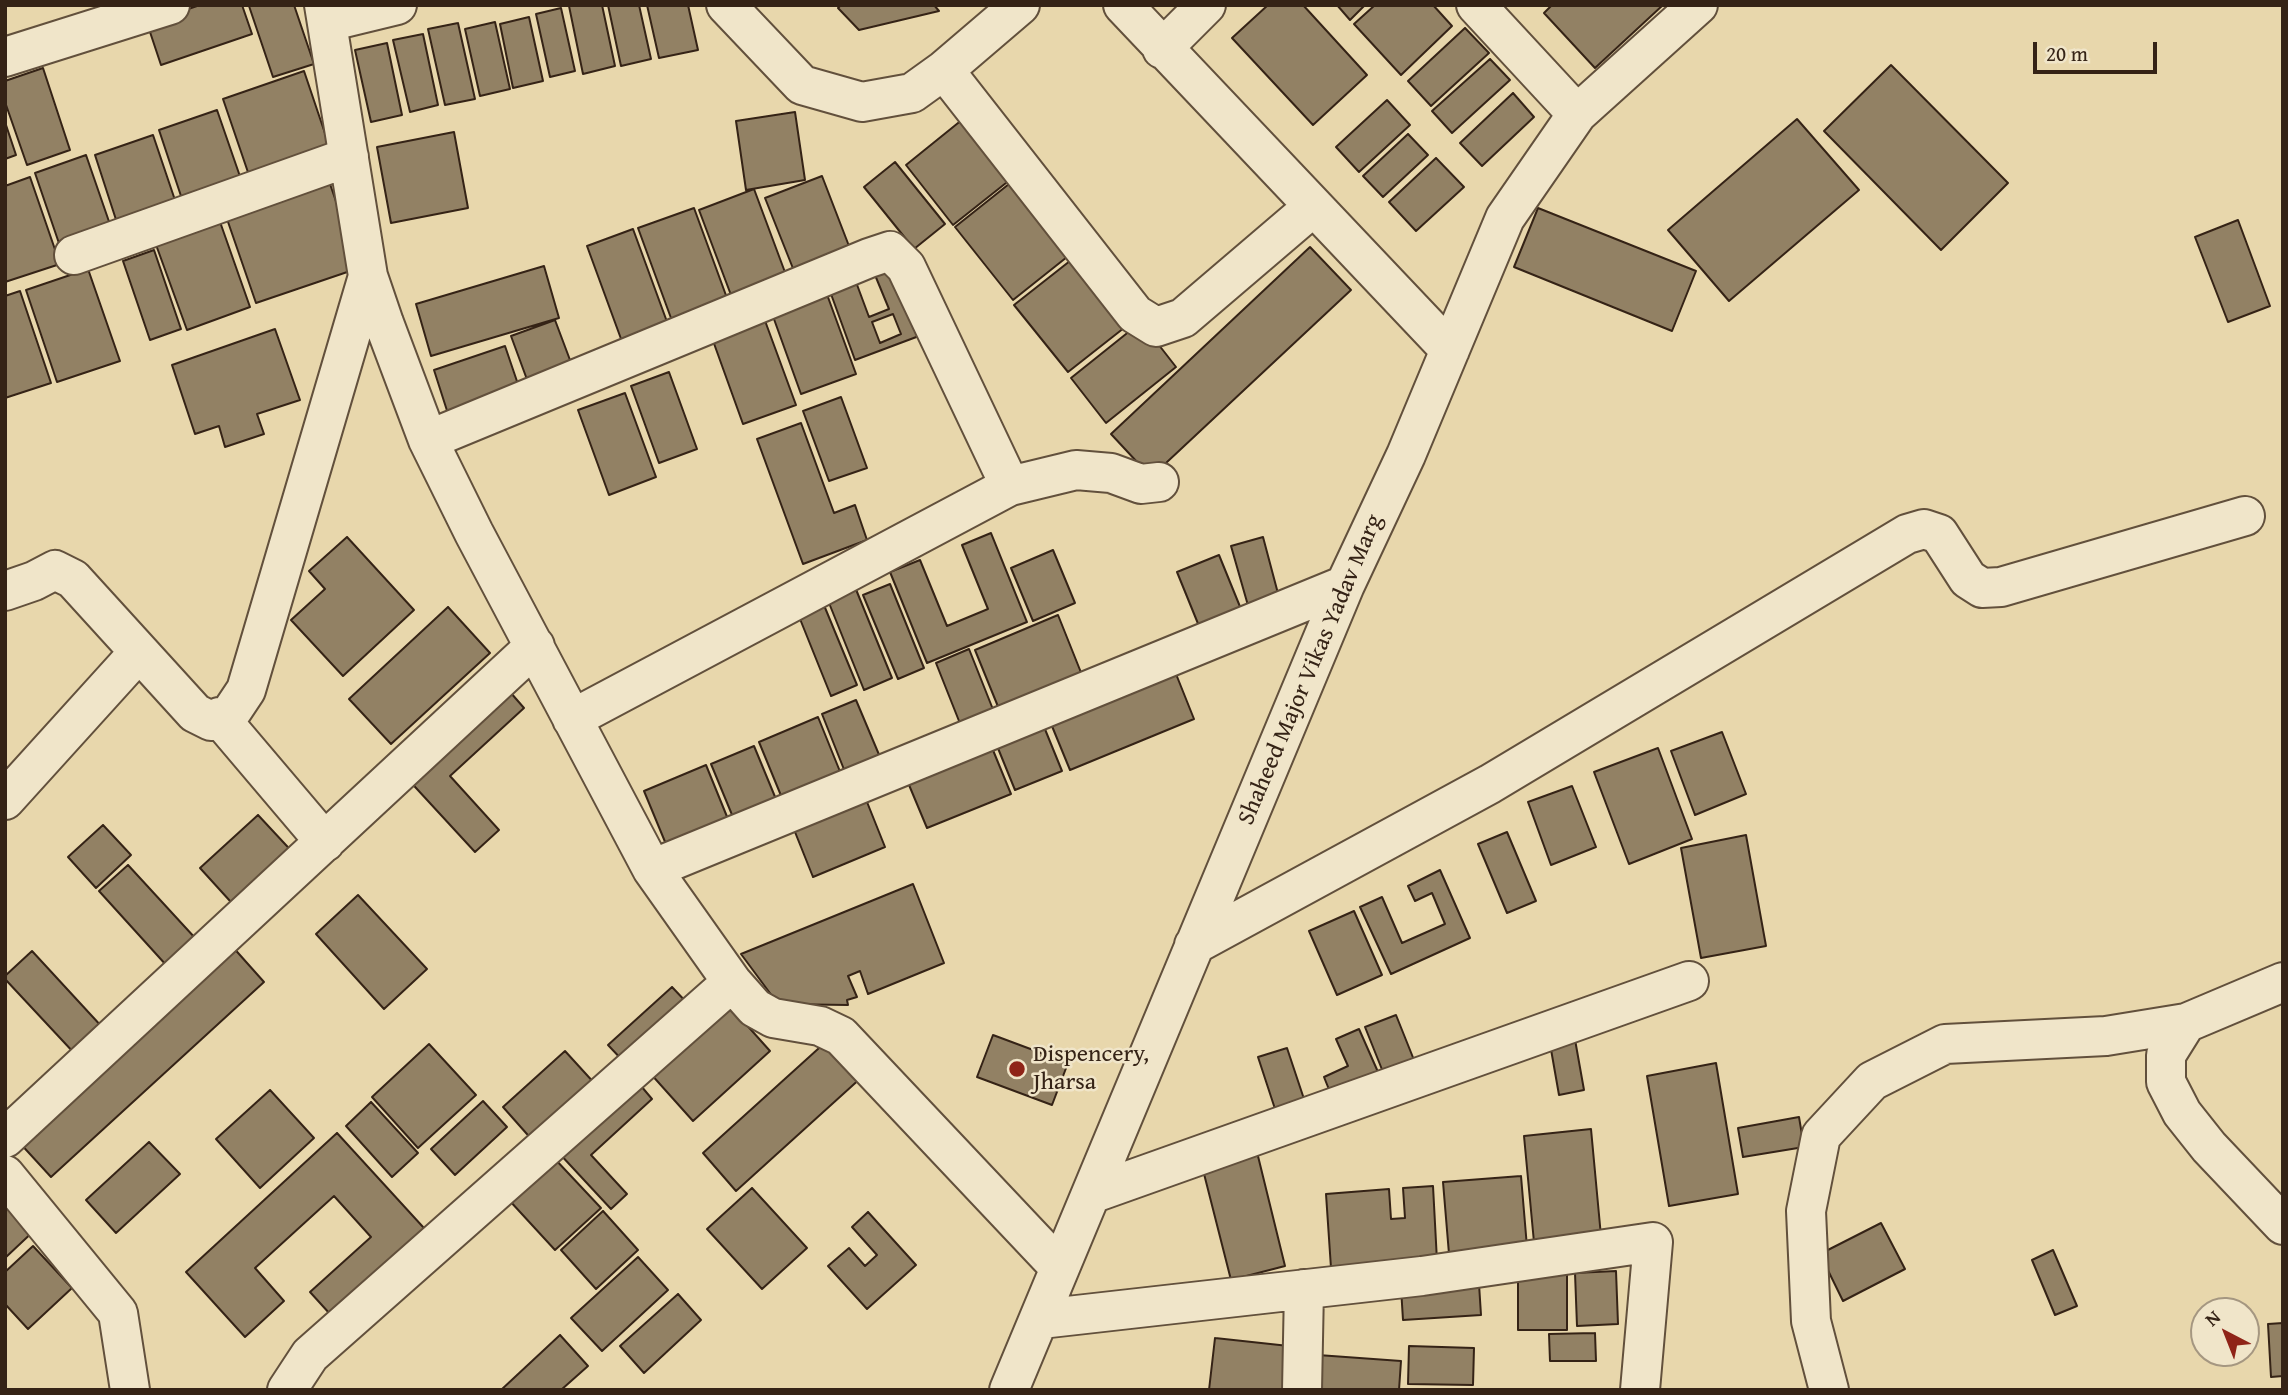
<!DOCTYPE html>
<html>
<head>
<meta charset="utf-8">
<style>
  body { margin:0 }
  #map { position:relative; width:2288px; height:1395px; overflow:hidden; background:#e8d7ac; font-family:"Gentium Book Plus",serif }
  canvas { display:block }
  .frame { position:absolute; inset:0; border:7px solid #352316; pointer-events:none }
  .north { position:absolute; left:2190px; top:1297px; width:70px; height:70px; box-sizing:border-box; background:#f0e5c9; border:2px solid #a59781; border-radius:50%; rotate:318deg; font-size:19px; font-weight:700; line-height:28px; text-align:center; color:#352316 }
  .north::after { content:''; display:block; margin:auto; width:24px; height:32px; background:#8f2418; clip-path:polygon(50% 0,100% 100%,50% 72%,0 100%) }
  .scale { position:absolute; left:2033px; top:42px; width:124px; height:32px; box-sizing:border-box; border:4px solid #352316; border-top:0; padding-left:9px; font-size:21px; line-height:24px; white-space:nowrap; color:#352316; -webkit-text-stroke:5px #f0e5c9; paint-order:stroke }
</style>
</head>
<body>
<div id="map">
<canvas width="2288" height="1395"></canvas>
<div class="frame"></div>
<div class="north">N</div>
<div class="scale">20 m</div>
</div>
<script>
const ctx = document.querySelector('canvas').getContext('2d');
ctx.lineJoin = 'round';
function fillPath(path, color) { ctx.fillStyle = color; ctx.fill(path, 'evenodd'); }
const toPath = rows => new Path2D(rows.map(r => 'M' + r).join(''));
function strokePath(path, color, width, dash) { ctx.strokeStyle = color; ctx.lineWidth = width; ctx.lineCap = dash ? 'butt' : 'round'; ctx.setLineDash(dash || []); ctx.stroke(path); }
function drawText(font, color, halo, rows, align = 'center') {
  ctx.font = font + ' "Gentium Book Plus",serif'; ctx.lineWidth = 5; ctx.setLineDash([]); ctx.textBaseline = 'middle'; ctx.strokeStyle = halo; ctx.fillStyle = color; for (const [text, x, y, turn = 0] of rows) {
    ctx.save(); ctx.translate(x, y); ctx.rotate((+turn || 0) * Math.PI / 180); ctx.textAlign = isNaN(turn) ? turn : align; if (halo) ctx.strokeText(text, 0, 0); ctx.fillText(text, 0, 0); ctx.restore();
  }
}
const building = toPath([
  [200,5,242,5,252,34,161,65,147,23,200,5],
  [252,5,294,5,314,64,273,77,249,6,252,5],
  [602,5,615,66,583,74,569,6,602,5],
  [608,5,639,5,651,59,621,66,608,5],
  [647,5,688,5,698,50,659,58,647,5],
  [841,5,934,5,939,11,859,30,838,8,841,5],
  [1268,5,1303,5,1367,75,1313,125,1232,38,1268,5],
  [1337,5,1365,5,1350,20,1337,5],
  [1375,5,1433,5,1452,26,1401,75,1354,24,1375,5],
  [1552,5,1663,5,1595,68,1544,13,1552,5],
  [561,8,575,71,550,77,536,14,561,8],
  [529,17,543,81,513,88,500,24,529,17],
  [495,22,510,89,480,96,465,29,495,22],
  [458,23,475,99,445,105,428,29,458,23],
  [1465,28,1489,53,1431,106,1408,81,1465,28],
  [423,34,438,105,410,112,393,40,423,34],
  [387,43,402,115,371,122,355,50,387,43],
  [1490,59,1510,80,1452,133,1432,111,1490,59],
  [1891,65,2008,183,1941,250,1824,131,1891,65],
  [43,68,70,150,27,165,5,102,5,81,43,68],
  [304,71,333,157,252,184,223,99,304,71],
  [1513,93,1534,117,1482,166,1460,143,1513,93],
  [1387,100,1410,125,1359,172,1336,147,1387,100],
  [217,110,244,188,185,208,159,130,217,110],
  [795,112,805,180,746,190,736,121,795,112],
  [963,119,1011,179,953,225,906,165,963,119],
  [1797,119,1859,190,1729,301,1668,230,1797,119],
  [5,122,16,155,5,159,5,122],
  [454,132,468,208,391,223,377,147,454,132],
  [1408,134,1428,155,1383,197,1363,176,1408,134],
  [153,135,179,212,120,232,95,155,153,135],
  [86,155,114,236,63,255,35,173,86,155],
  [1436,158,1464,187,1416,231,1389,202,1436,158],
  [895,162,945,224,914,249,864,187,895,162],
  [822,176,854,259,798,281,765,198,822,176],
  [30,177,60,264,5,282,5,186,30,177],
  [1014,180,1072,253,1013,300,955,227,1014,180],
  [330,184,359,268,256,303,227,219,330,184],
  [754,189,789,283,734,303,699,210,754,189],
  [694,208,731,309,675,329,638,228,694,208],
  [1538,208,1696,271,1672,331,1514,267,1538,208],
  [219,219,250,307,187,330,155,242,219,219],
  [2238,220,2270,306,2228,322,2195,237,2238,220],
  [633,229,670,330,624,347,587,246,633,229],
  [1310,247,1351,290,1151,477,1111,434,1310,247],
  [154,250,181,329,150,340,123,261,154,250],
  [1075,257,1129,324,1068,372,1014,305,1075,257],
  [891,260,919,336,855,360,827,283,891,260],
  [875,275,889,309,869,317,856,282,875,275],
  [893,314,901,334,880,343,872,322,893,314],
  [544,266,559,318,431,356,416,304,544,266],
  [88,269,120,361,57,382,26,290,88,269],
  [825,289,856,374,801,394,770,308,825,289],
  [20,291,51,383,5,398,5,296,20,291],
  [764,318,796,405,743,424,712,338,764,318],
  [555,320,573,368,529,385,511,336,555,320],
  [1141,322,1176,367,1106,423,1071,378,1141,322],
  [275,329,300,400,257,414,264,434,225,447,219,426,195,434,172,365,275,329],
  [505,346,522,396,450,420,434,370,505,346],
  [669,372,697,449,659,463,631,386,669,372],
  [625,393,656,477,609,495,578,410,625,393],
  [841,397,867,468,829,481,803,411,841,397],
  [801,423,834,513,855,505,867,540,803,564,757,439,801,423],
  [991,533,1027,622,927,663,890,572,920,560,947,626,988,609,962,545,991,533],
  [347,537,414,610,343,676,291,620,325,589,309,571,347,537],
  [1263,537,1280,601,1249,609,1231,546,1263,537],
  [1053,550,1075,603,1033,621,1011,568,1053,550],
  [1219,555,1243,614,1201,631,1177,572,1219,555],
  [890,584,924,668,898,679,863,595,890,584],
  [855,587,892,678,864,690,827,598,855,587],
  [821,598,857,685,831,696,796,609,821,598],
  [448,607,490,653,391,744,349,699,448,607],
  [1058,615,1082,675,999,709,975,650,1058,615],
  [969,649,994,712,961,726,936,663,969,649],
  [1172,664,1194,719,1070,770,1047,714,1172,664],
  [504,685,524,708,450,776,499,830,475,852,405,776,504,685],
  [856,700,880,757,845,772,822,714,856,700],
  [818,717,841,774,782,798,759,742,818,717],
  [1040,717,1062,771,1015,790,993,736,1040,717],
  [1722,732,1746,794,1695,815,1671,751,1722,732],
  [988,738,1011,794,927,828,904,773,988,738],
  [754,746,778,804,735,822,711,764,754,746],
  [1658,748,1692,839,1629,864,1594,772,1658,748],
  [706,765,730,824,668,849,644,791,706,765],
  [1572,786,1596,847,1551,865,1528,802,1572,786],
  [863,792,885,847,813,877,791,822,863,792],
  [258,815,298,858,240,912,200,868,258,815],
  [103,825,131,855,96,888,68,857,103,825],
  [1507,832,1536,901,1507,913,1478,844,1507,832],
  [1746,835,1766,946,1701,958,1681,848,1746,835],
  [128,865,196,939,167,966,99,891,128,865],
  [1440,870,1470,938,1391,974,1360,907,1382,897,1402,943,1445,924,1432,893,1415,901,1408,886,1440,870],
  [913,884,944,963,868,994,860,971,848,976,857,997,847,1000,848,1005,778,1004,741,954,913,884],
  [358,895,427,969,384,1009,316,934,358,895],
  [1354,911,1382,975,1337,995,1309,931,1354,911],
  [231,945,264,982,51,1177,18,1141,231,945],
  [32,951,103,1028,75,1054,5,979,5,976,32,951],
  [672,987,689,1005,625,1063,608,1045,672,987],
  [727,1003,770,1051,693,1121,650,1073,727,1003],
  [1396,1015,1416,1065,1385,1077,1365,1027,1396,1015],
  [1359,1029,1382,1081,1334,1102,1324,1077,1348,1066,1336,1039,1359,1029],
  [1574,1034,1584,1090,1559,1095,1549,1038,1574,1034],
  [993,1035,1068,1063,1052,1105,977,1077,993,1035],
  [829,1039,863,1076,736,1191,703,1153,829,1039],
  [429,1044,476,1095,418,1148,372,1097,429,1044],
  [1287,1048,1306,1105,1277,1115,1258,1057,1287,1048],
  [565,1051,596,1085,534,1142,503,1107,565,1051],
  [1716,1063,1738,1194,1669,1206,1647,1076,1716,1063],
  [636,1080,652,1099,591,1155,627,1194,611,1209,558,1152,636,1080],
  [270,1090,314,1138,260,1188,216,1139,270,1090],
  [483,1101,507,1127,455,1175,431,1149,483,1101],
  [371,1102,418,1153,392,1177,346,1126,371,1102],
  [1799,1117,1804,1147,1743,1157,1738,1128,1799,1117],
  [1591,1129,1602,1247,1535,1253,1524,1136,1591,1129],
  [337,1133,434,1239,340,1325,310,1292,371,1237,334,1196,255,1268,284,1301,245,1337,186,1272,337,1133],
  [149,1142,180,1174,116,1233,86,1200,149,1142],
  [1256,1148,1285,1266,1231,1280,1201,1162,1256,1148],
  [554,1158,601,1208,555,1250,509,1200,554,1158],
  [1521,1176,1528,1259,1450,1266,1443,1182,1521,1176],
  [1433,1186,1437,1261,1331,1268,1326,1194,1389,1189,1391,1219,1405,1218,1403,1188,1433,1186],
  [752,1188,807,1248,762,1289,707,1229,752,1188],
  [5,1193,38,1227,5,1258,5,1193],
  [603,1211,638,1250,596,1289,561,1250,603,1211],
  [868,1212,916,1265,867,1309,828,1266,849,1248,865,1266,877,1255,852,1227,868,1212],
  [1881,1223,1905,1269,1843,1301,1820,1254,1881,1223],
  [33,1246,72,1288,28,1329,5,1304,5,1272,33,1246],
  [2053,1250,2077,1306,2055,1315,2032,1260,2053,1250],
  [638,1257,668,1290,602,1351,571,1318,638,1257],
  [1616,1271,1618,1324,1577,1326,1575,1273,1616,1271],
  [1518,1273,1567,1273,1567,1330,1518,1330,1518,1273],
  [1479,1284,1481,1315,1403,1320,1401,1288,1479,1284],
  [678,1294,701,1320,644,1373,620,1346,678,1294],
  [2283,1323,2283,1376,2271,1377,2268,1324,2283,1323],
  [1595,1333,1596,1361,1550,1361,1549,1334,1595,1333],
  [560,1335,588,1366,561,1390,501,1390,560,1335],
  [1215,1338,1298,1347,1294,1390,1209,1390,1215,1338],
  [1409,1346,1474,1348,1473,1385,1408,1384,1409,1346],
  [1318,1355,1401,1361,1399,1390,1315,1390,1318,1355]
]);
fillPath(building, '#928164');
strokePath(building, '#352316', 2);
const street = toPath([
  [324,5,368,276,384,323,428,440,474,533,652,869,732,982,755,1008,773,1018,820,1026,841,1036,1060,1268],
  [726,5,802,85,862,102,912,93,944,70,1020,5],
  [1123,5,1450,350],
  [1476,5,1577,114],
  [327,22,397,5],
  [1162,49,1206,5],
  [5,57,170,5],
  [944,70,1135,314,1156,327,1183,318,1313,207],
  [74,255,349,157],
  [428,440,869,258,890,251,906,267,1010,486],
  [5,591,34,581,55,570,73,579,195,713,211,721,230,714,246,690,368,276],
  [219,717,325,842],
  [572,719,1010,486,1076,470,1111,473,1141,484,1159,482],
  [5,800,139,652],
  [652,869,1345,585],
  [1194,945,1490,784,1907,534,1924,529,1939,534,1968,579,1982,588,2001,587,2245,516],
  [2186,1023,2166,1055,2166,1082,2182,1113,2209,1147,2283,1225],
  [5,1138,535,646],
  [5,1175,118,1313,130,1390],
  [1091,1194,1689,981],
  [1041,1319,1422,1276,1653,1242,1640,1390],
  [287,1390,310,1355,732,982],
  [1009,1390,1345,585,1406,455,1505,218,1577,114,1698,5],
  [1302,1390,1304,1289],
  [1829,1390,1811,1321,1806,1211,1821,1136,1872,1081,1945,1044,2106,1036,2186,1023,2283,982]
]);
strokePath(street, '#62503c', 42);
strokePath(street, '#f0e5c9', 38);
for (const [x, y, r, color] of [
  [1017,1069,9,"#8f2418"]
]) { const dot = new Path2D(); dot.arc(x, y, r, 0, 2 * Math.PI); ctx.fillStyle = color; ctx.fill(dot); strokePath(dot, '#f0e5c9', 2.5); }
drawText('24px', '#352316', '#f0e5c9', [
  ["Shaheed Major Vikas Yadav Marg",1311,670,-67]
]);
drawText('24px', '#352316', '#f0e5c9', [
  ["Dispencery,",1033,1055],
  ["Jharsa",1033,1083]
], 'left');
</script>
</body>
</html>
